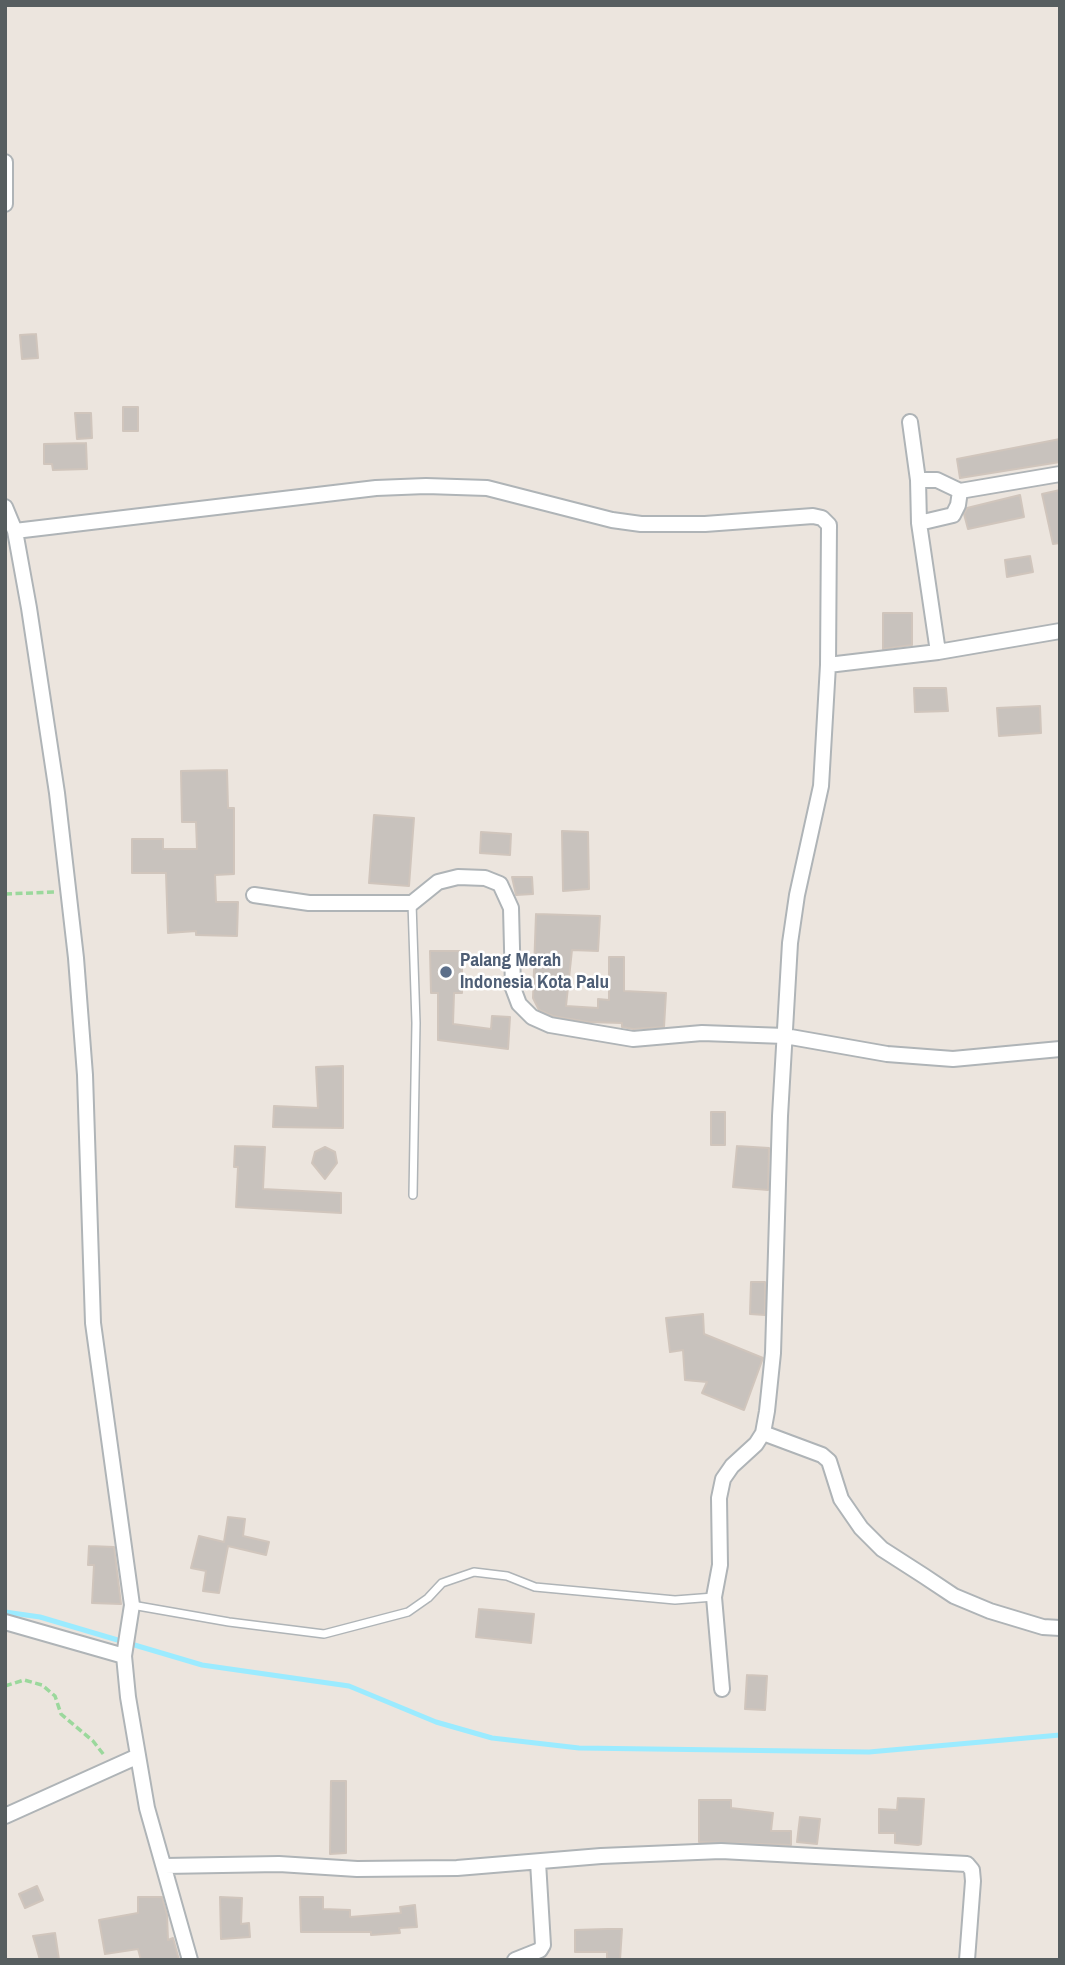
<!DOCTYPE html>
<html>
<head>
<meta charset="utf-8">
<style>
  body { margin:0 }
  #map { position:relative; width:1065px; height:1965px; overflow:hidden; background:#ece5de; font-family:"Archivo Narrow",sans-serif }
  canvas { display:block }
  .frame { position:absolute; inset:0; border:7px solid #575e60; pointer-events:none }
</style>
</head>
<body>
<div id="map">
<canvas width="1065" height="1965"></canvas>
<div class="frame"></div>
</div>
<script>
const ctx = document.querySelector('canvas').getContext('2d');
ctx.lineJoin = 'round';
const toPath = rows => new Path2D(rows.map(r => 'M' + r).join(''));
function strokePath(path, color, width, dash) { ctx.strokeStyle = color; ctx.lineWidth = width; ctx.lineCap = dash ? 'butt' : 'round'; ctx.setLineDash(dash || []); ctx.stroke(path); }
function fillPath(path, color) { ctx.fillStyle = color; ctx.fill(path, 'evenodd'); }
function drawText(font, color, halo, rows, align = 'center') {
  ctx.font = font + ' "Archivo Narrow",sans-serif'; ctx.lineWidth = 5; ctx.setLineDash([]); ctx.textBaseline = 'middle'; ctx.strokeStyle = halo; ctx.fillStyle = color; for (const [text, x, y, turn = 0] of rows) {
    ctx.save(); ctx.translate(x, y); ctx.rotate((+turn || 0) * Math.PI / 180); ctx.textAlign = isNaN(turn) ? turn : align; if (halo) ctx.strokeText(text, 0, 0); ctx.fillText(text, 0, 0); ctx.restore();
  }
}
strokePath(toPath([
  [5,1612,40,1617,202,1665,349,1686,436,1722,492,1738,579,1748,869,1752,1060,1735]
]), '#9bebff', 5);
const building = toPath([
  [36,334,38,358,22,359,20,335,36,334],
  [123,407,138,407,138,431,123,431,123,407],
  [75,413,91,413,92,438,77,439,75,413],
  [1060,439,1060,462,960,478,957,459,1060,439],
  [86,443,87,469,53,470,52,464,44,464,44,444,86,443],
  [1060,490,1060,543,1053,544,1042,494,1060,490],
  [1020,495,1024,517,968,529,964,514,967,508,1020,495],
  [1030,556,1033,572,1007,577,1005,560,1030,556],
  [883,613,912,613,912,645,883,649,883,613],
  [914,688,946,688,948,711,915,712,914,688],
  [1040,706,1041,733,999,736,997,708,1040,706],
  [227,770,228,808,234,808,234,874,215,875,216,902,238,902,237,936,196,935,196,931,168,933,166,873,132,873,132,839,163,839,163,849,197,849,196,822,182,822,181,771,227,770],
  [374,815,414,818,409,886,369,883,374,815],
  [562,831,588,832,589,889,563,891,562,831],
  [481,832,511,834,510,855,480,853,481,832],
  [512,877,532,877,533,894,516,895,512,877],
  [536,914,600,916,598,951,572,950,566,1006,598,1008,598,999,609,1000,609,957,624,957,624,991,666,993,664,1027,633,1029,622,1027,622,1023,588,1022,553,1016,539,1010,533,998,536,914],
  [430,951,462,951,462,993,454,993,453,1024,491,1029,492,1016,510,1017,508,1049,438,1040,438,993,431,993,430,951],
  [343,1066,343,1128,273,1127,274,1106,318,1108,316,1067,343,1066],
  [711,1112,725,1112,725,1145,711,1145,711,1112],
  [235,1146,265,1147,263,1189,341,1193,341,1213,236,1207,238,1167,234,1167,235,1146],
  [737,1146,769,1148,768,1190,733,1187,737,1146],
  [325,1147,335,1152,337,1163,325,1179,312,1163,315,1152,325,1147],
  [751,1282,765,1282,765,1315,750,1314,751,1282],
  [703,1314,704,1334,763,1358,744,1410,702,1393,707,1382,685,1380,683,1350,670,1352,666,1318,703,1314],
  [228,1517,245,1519,243,1536,269,1542,266,1555,228,1546,219,1593,203,1591,206,1571,191,1568,199,1536,224,1542,228,1517],
  [89,1546,114,1547,121,1604,92,1603,94,1565,88,1565,89,1546],
  [479,1609,534,1614,531,1643,476,1637,479,1609],
  [747,1675,767,1676,765,1710,745,1709,747,1675],
  [331,1781,346,1781,346,1853,330,1854,331,1781],
  [898,1798,924,1799,921,1844,918,1845,895,1843,895,1833,879,1833,879,1809,897,1810,898,1798],
  [699,1800,731,1800,731,1808,773,1813,771,1831,791,1831,791,1845,699,1842,699,1800],
  [800,1817,820,1819,817,1844,797,1842,800,1817],
  [37,1886,43,1900,25,1908,19,1894,37,1886],
  [138,1897,162,1897,167,1915,168,1940,173,1938,179,1960,141,1960,138,1949,105,1954,99,1920,138,1913,138,1897],
  [220,1897,242,1898,241,1924,249,1923,250,1937,221,1939,220,1897],
  [300,1897,323,1897,323,1909,350,1910,350,1917,401,1913,400,1907,415,1905,417,1927,399,1928,400,1933,371,1935,371,1932,301,1932,300,1897],
  [608,1929,622,1929,620,1960,607,1960,607,1952,575,1952,575,1930,608,1929],
  [55,1933,59,1960,40,1960,33,1936,55,1933]
]);
fillPath(building, '#c8c2bd');
strokePath(building, '#d0c5bc', 2);
const lane = toPath([
  [412,903,416,1023,413,1195],
  [132,1605,229,1622,324,1634,408,1612,428,1598,442,1583,474,1572,507,1576,535,1587,675,1600,714,1597]
]);
const street = toPath([
  [5,162,5,204],
  [918,480,937,480,960,491,1060,474],
  [5,507,15,531,29,608,57,793,76,958,85,1075,93,1323,132,1605,124,1656,128,1697,147,1808,190,1960],
  [919,523,953,515,958,505,960,491],
  [15,531,376,488,426,486,487,488,612,520,641,524,705,524,813,516,822,518,829,525,828,665,821,786,797,895,790,943,780,1116,773,1353,767,1411,763,1433,756,1444,732,1466,723,1479,719,1498,720,1565,714,1597,722,1689],
  [938,652,1060,631],
  [828,665,938,652,919,523,918,480,910,422],
  [254,895,309,903,412,903,438,882,458,877,485,878,500,884,511,908,513,988,519,1004,532,1017,550,1025,633,1039,702,1033,785,1036,887,1054,953,1059,1060,1049],
  [763,1433,822,1455,829,1461,841,1499,861,1528,882,1549,924,1576,954,1596,990,1611,1043,1627,1060,1628],
  [5,1622,124,1656],
  [5,1816,136,1757],
  [165,1866,279,1864,357,1869,457,1868,601,1856,721,1851,967,1864,972,1870,973,1881,967,1960],
  [515,1960,540,1950,543,1945,538,1862]
]);
strokePath(lane, '#afb4b7', 10);
strokePath(street, '#afb4b7', 18);
strokePath(toPath([
  [5,894,56,892],
  [5,1686,24,1680,42,1685,55,1696,61,1714,93,1741,104,1755]
]), '#9bd89c', 3.5, [7, 3.5]);
strokePath(lane, '#fff', 7);
strokePath(street, '#fff', 14);
for (const [x, y, r, color] of [
  [446,972,7,"#5c6f8a"]
]) { const dot = new Path2D(); dot.arc(x, y, r, 0, 2 * Math.PI); ctx.fillStyle = color; ctx.fill(dot); strokePath(dot, '#fff', 2.5); }
drawText('bold 19px', '#4e5e75', '#fff', [
  ["Palang Merah",460,961],
  ["Indonesia Kota Palu",460,983]
], 'left');
</script>
</body>
</html>
